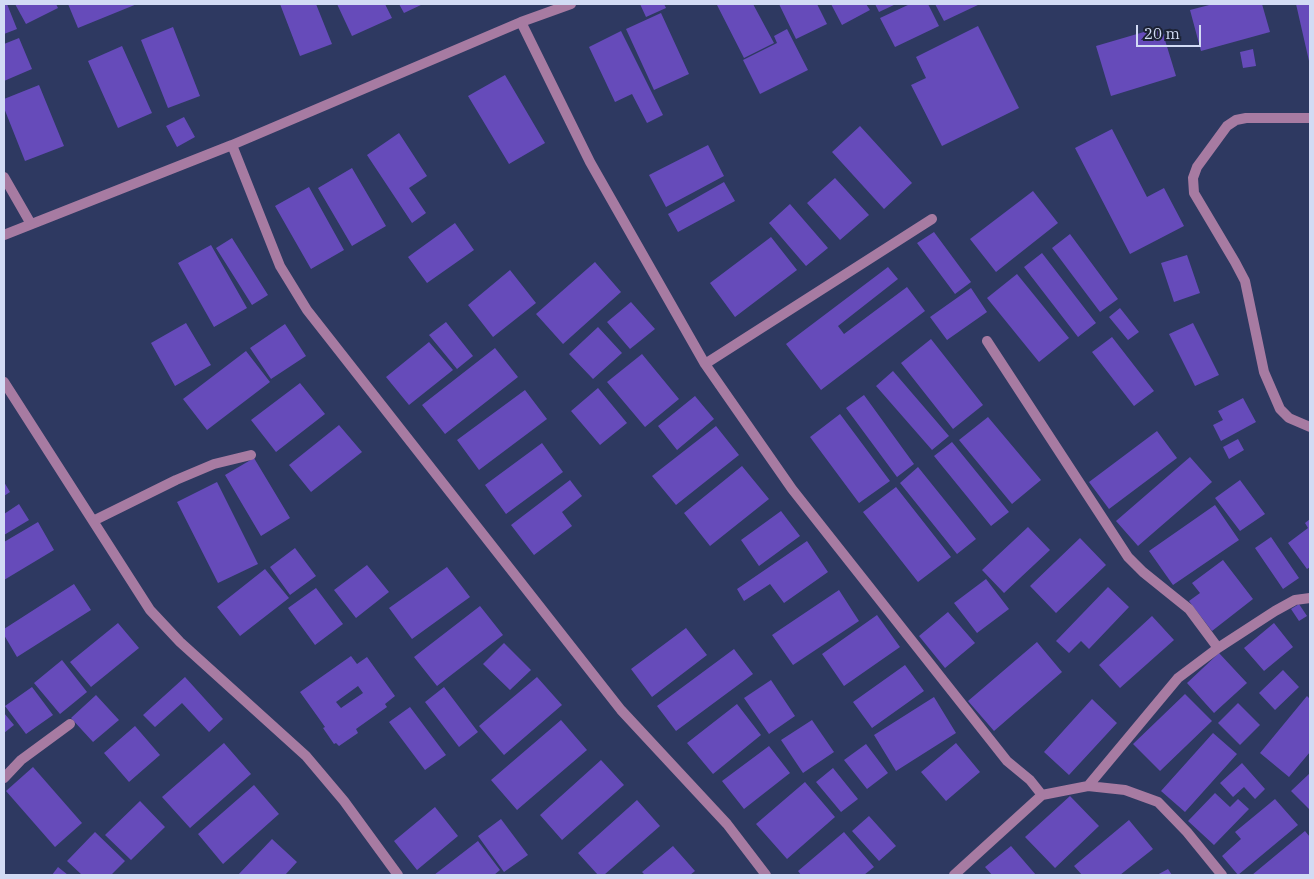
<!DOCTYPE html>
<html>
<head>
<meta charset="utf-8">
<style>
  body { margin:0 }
  #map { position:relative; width:1314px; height:879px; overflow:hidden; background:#2e3961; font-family:"IBM Plex Serif",serif }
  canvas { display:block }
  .frame { position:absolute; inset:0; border:5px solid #d2dbf4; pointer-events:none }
  .scale { position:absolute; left:1136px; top:25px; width:65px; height:22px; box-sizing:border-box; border:2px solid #d2dbf4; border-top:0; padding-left:6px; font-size:15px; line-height:18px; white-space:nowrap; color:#d2dbf4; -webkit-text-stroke:4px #1c2234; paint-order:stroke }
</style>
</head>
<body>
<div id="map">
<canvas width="1314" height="879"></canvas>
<div class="frame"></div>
<div class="scale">20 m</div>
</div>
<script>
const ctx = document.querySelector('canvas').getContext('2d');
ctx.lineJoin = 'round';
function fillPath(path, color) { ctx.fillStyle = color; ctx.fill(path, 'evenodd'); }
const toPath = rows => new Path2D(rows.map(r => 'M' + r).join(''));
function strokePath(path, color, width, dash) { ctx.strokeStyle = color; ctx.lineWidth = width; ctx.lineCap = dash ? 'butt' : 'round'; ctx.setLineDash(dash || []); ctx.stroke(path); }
fillPath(toPath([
  [4,4,7,4,17,29,4,34],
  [15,4,56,4,58,8,26,24],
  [68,4,137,4,78,28],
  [280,4,316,4,332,44,300,56],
  [337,4,385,4,392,18,352,36],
  [399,4,423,4,404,13],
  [640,4,664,4,666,8,646,17],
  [720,4,753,4,774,43,744,58,717,5],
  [779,4,817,4,827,24,796,39],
  [831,4,866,4,870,10,842,25],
  [875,4,896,4,879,12],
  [910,4,928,4,939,26,895,47,880,18],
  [935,4,980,4,944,21],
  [1213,4,1262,4,1270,32,1201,51,1190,10],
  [1296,4,1310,4,1310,61,1309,61],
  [661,13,689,74,654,90,626,29],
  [978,26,1019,108,942,146,911,85,926,78,916,57],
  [173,27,200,96,168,108,141,40],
  [1161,27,1176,76,1111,96,1096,46],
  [787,29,808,70,760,94,743,60,777,43,774,36],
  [621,31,663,115,647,123,632,94,615,102,589,47],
  [19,38,32,69,4,81,4,44],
  [122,46,152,113,118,128,88,61],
  [1253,49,1256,66,1243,68,1240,52],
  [505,75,545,143,509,164,468,96],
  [39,85,64,146,25,161,4,108,4,99],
  [184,117,195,137,177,147,166,126],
  [860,126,912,183,884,209,832,152],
  [1112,129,1147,197,1164,188,1184,226,1130,254,1075,148],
  [399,133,427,176,409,188,426,213,412,223,367,155],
  [708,145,724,176,666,207,649,175],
  [352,168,386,226,352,246,318,188],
  [835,178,869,215,840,240,807,203],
  [724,182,735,201,678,232,668,214],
  [309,187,344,250,311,269,275,206],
  [1033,191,1058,223,996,272,970,239],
  [790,204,828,248,806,266,769,223],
  [455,223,474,250,427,283,408,257],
  [934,232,971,282,955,294,917,243],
  [1070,234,1118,299,1100,312,1052,248],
  [771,237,797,270,735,317,710,283],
  [232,238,268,295,252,305,216,248],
  [211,245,247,308,214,327,178,263],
  [1042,253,1096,323,1078,337,1024,267],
  [1187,255,1200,293,1174,302,1161,263],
  [595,262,621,292,563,344,536,314],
  [888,267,898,279,838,326,844,334,907,287,925,311,821,390,786,344],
  [510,270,536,303,493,337,468,305],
  [1017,274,1069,338,1039,362,987,298],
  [971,288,987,312,947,340,930,317],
  [631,302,655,329,630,349,607,322],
  [1120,308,1139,332,1128,340,1109,317],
  [446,322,473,356,457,369,429,335],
  [186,323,211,365,175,386,151,343],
  [1193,323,1219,375,1195,386,1169,334],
  [285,324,306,356,271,379,250,348],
  [598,327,622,353,593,379,569,354],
  [1112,337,1154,391,1134,406,1092,352],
  [931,339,983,405,953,429,901,363],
  [429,342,453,370,409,405,386,377],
  [495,348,518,377,445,434,422,405],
  [246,351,270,382,207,430,183,399],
  [642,354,679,399,645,427,607,382],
  [893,371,949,436,932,450,876,386],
  [300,383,325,414,276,452,251,420],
  [598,388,627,423,600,445,571,411],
  [525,390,547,419,479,470,457,440],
  [864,395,914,464,897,477,846,408],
  [695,396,714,419,677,450,658,426],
  [1243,398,1256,422,1221,441,1213,425,1223,420,1218,411],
  [840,414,890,481,859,503,810,437],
  [988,417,1041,480,1012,504,959,440],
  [339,425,362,452,311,492,289,465],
  [716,426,739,455,676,505,652,476],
  [1157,431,1177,458,1109,509,1089,482],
  [1238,439,1244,450,1229,459,1223,447],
  [952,442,1009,512,991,526,934,456],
  [542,443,563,472,506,514,485,485],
  [1190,457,1212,482,1138,546,1116,521],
  [254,458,290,518,261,536,225,475],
  [742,466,769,499,710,546,684,513],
  [918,467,976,539,957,554,900,483],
  [570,480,582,496,562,512,572,526,534,555,511,525],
  [1240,480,1265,514,1240,531,1215,498],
  [4,482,10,492,4,496],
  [217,482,258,564,218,583,177,502],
  [896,487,951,557,918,582,863,512],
  [19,504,29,520,4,535,4,514],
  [1215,505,1239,540,1173,585,1149,551],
  [781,511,800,536,759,566,741,540],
  [1310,519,1310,567,1307,569,1288,543,1308,528,1305,523],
  [38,522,54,550,4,580,4,542],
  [1028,527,1050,550,1004,593,982,570],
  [1271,537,1299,578,1283,589,1255,548],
  [1080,538,1106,565,1056,613,1030,586],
  [807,541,828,572,784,603,770,584,744,601,737,589],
  [295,548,316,576,290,595,270,567],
  [1223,560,1253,599,1212,631,1189,601,1200,593,1192,583],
  [367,565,389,592,356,618,334,590],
  [447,567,470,597,412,639,389,608],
  [265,569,289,598,240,636,217,607],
  [986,579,1009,609,977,633,954,603],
  [74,584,91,610,17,657,4,635,4,629],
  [1108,587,1129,607,1089,649,1081,641,1069,653,1056,641],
  [316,588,343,624,315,645,288,608],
  [839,590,859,621,793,665,772,635],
  [1299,604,1307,616,1299,621,1291,609],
  [480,606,503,635,437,686,414,657],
  [948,612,975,643,945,668,919,636],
  [877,615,900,647,844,686,822,654],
  [1152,616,1174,640,1120,688,1099,665],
  [118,623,139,648,91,687,70,662],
  [1274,623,1293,647,1264,671,1244,648],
  [686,628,707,655,652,697,631,669],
  [1037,642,1062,672,994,731,968,701],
  [504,643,531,670,510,690,483,664],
  [734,649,753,674,676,731,657,706],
  [1219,653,1247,683,1214,713,1187,683],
  [351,656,357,664,367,657,395,696,385,704,387,707,356,729,358,733,339,746,336,743,334,744,323,728,325,727,300,692],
  [358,686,363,693,341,708,336,702],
  [62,660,87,692,60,714,34,683],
  [905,665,924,691,872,728,853,702],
  [1283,670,1299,687,1275,710,1259,693],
  [185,677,223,719,209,732,182,703,155,727,143,715],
  [537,677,562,705,504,755,479,726],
  [771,680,795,716,769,734,744,698],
  [32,687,53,715,26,734,5,706],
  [444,687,478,732,459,747,425,702],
  [1185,694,1212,721,1160,771,1133,744],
  [96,695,119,720,93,742,71,718],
  [1307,696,1310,699,1310,752,1289,777,1260,753],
  [934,697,956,733,896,771,874,735],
  [1092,699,1117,723,1069,775,1044,752],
  [1238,703,1260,725,1240,745,1218,723],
  [737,704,761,735,713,774,687,743],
  [410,707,446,755,425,770,389,722],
  [4,713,14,725,4,733],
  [561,720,587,750,517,810,491,780],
  [812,720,834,752,803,773,781,740],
  [135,726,160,755,129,782,104,753],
  [1213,733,1237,754,1185,812,1161,791],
  [224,743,251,774,190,828,162,797],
  [956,743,980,772,946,801,921,772],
  [866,744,888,773,867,789,844,760],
  [769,746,790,773,744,809,722,781],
  [601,760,624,785,562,840,540,815],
  [1242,763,1265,789,1255,799,1244,787,1233,797,1220,783],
  [33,767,82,823,55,847,6,791],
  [833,768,858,799,841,812,816,782],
  [1310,773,1310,810,1291,791],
  [805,782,835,817,787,859,756,824],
  [254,785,279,814,223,864,198,834],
  [1215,793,1230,807,1238,799,1249,809,1214,845,1188,821],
  [1070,796,1099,826,1055,868,1025,837],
  [1275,799,1298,825,1238,875,1222,856,1241,839,1235,832],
  [637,800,660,826,604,875,598,875,578,853],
  [140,801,165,827,131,860,105,835],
  [435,807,458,836,417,870,394,841],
  [869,816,896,846,879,861,852,831],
  [501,819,528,855,504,872,478,836],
  [1129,820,1153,849,1120,875,1082,875,1074,866],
  [1305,831,1310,837,1310,875,1252,875],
  [95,832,125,861,111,875,82,875,67,861],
  [844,832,874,867,864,875,801,875,798,871],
  [272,839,297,862,285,875,238,875],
  [478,841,500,870,494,875,434,875],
  [673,846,695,871,690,875,645,875,642,872],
  [1011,846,1036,875,992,875,985,867],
  [58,867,68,875,52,875],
  [1168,869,1172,875,1157,875]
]), '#664bba');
strokePath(toPath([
  [521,22,590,162,705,364,792,489,1007,761,1030,780,1042,795],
  [1310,118,1246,118,1236,120,1227,126,1197,167,1193,178,1194,193,1235,262,1245,281,1264,372,1280,409,1289,418,1310,427],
  [232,145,280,266,307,310,621,710,727,824,766,875],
  [4,177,31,224],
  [4,235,232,145,521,22,571,4],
  [987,341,1128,557,1143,572,1189,609,1218,648],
  [705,364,932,219],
  [4,382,150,610,180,642,306,756,344,801,398,875],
  [93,521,176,480,214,464,251,455],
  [4,778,21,760,70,724],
  [1088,786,1178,678,1218,648,1275,611,1295,600,1310,598],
  [954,875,1042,795,1088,786,1125,790,1158,802,1187,832,1222,875]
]), '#a77ba2', 10);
</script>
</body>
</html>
